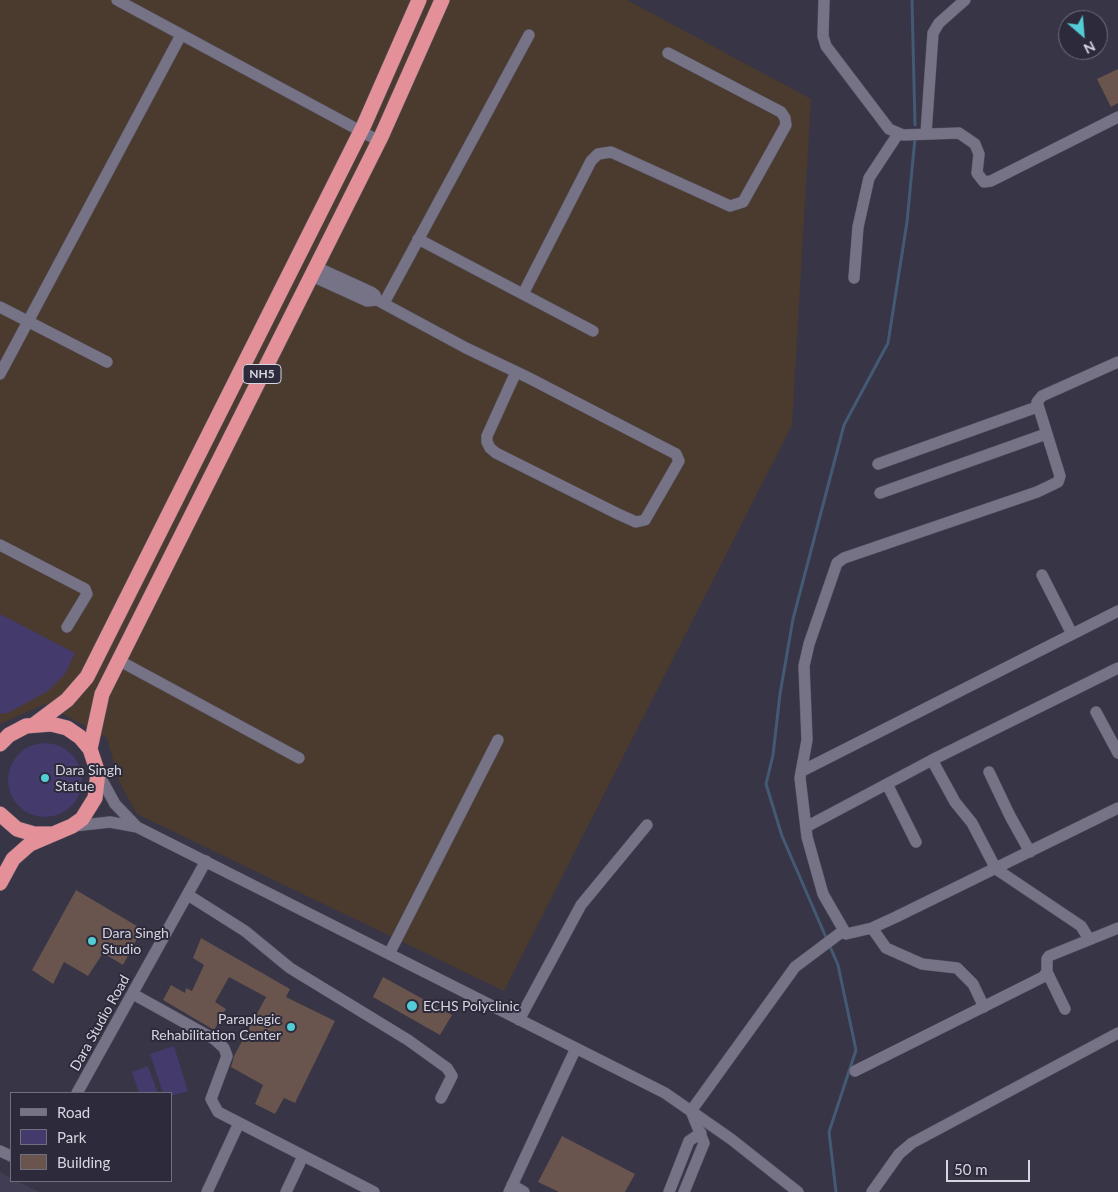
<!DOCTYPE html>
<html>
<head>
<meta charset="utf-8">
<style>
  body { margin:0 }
  #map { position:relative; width:1118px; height:1192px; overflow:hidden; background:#373546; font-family:Lato,sans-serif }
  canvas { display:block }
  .legend { position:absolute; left:10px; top:1092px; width:162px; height:90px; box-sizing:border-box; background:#2d2b3b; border:1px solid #716f7d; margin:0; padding:6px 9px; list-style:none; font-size:15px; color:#d6d5e0 }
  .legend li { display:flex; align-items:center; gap:10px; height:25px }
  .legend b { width:25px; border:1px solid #716f7d }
  .north { position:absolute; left:1058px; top:10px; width:50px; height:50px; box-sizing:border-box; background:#2d2b3b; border:1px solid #716f7d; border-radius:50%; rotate:153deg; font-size:14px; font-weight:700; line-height:20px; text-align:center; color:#d6d5e0 }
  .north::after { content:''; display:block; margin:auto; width:18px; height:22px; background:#52ccd5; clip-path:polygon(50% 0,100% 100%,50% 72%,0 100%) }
  .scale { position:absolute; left:946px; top:1160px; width:84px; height:22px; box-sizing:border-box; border:2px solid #d6d5e0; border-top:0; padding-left:6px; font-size:15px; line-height:18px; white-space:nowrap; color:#d6d5e0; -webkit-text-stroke:4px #2d2b3b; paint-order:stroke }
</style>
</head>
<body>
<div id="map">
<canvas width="1118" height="1192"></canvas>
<ul class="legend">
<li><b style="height:6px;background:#767387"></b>Road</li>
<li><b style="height:14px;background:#443a6b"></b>Park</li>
<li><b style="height:14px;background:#69544e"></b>Building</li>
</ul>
<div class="north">N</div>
<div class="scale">50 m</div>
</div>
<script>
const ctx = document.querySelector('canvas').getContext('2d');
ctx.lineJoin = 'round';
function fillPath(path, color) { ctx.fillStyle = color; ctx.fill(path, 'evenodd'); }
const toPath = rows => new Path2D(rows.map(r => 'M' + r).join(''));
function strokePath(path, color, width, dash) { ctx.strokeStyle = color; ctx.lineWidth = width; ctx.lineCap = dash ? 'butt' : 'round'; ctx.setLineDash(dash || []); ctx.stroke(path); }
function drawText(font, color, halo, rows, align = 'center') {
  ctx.font = font + ' Lato,sans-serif'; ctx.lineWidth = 4; ctx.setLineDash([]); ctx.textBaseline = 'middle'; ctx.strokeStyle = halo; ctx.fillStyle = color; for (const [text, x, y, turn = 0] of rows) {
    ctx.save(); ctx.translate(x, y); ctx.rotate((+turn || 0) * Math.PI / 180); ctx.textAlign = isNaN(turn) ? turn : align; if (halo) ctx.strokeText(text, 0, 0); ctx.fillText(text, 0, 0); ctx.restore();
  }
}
fillPath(toPath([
  [0,0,627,0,811,99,792,425,504,991,137,814,119,781,107,738,45,704,0,724]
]), '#4b3b2f');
fillPath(toPath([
  [0,1172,11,1178,11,1181,17,1181,40,1192,0,1192]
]), '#403d54');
fillPath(toPath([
  [0,614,75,653,65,674,48,691,8,713,0,714],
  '8 780a37 37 0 1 1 74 0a37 37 0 1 1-74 0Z',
  [174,1046,188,1091,171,1096,171,1093,163,1093,150,1054],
  [148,1066,158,1093,139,1093,132,1072]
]), '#443a6b');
strokePath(toPath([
  [912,0,915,125],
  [836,1192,829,1132,856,1050,838,965,782,836,766,784,773,755,780,694,793,619,844,425,888,343,907,222,915,138]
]), '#445a74', 3);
fillPath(toPath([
  [1118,69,1118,103,1111,107,1097,79],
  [76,890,142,929,123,965,103,953,88,976,64,962,53,984,32,970],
  [201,938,290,989,286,997,335,1021,295,1103,284,1098,275,1114,255,1104,263,1085,231,1067,234,1056,266,997,229,977,215,1002,226,1009,214,1030,163,1000,171,985,185,993,186,988,192,991,204,965,193,958],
  [383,977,452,1015,440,1035,373,997],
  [562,1136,635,1174,625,1192,559,1192,538,1182]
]), '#69544e');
const minor = toPath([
  [117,0,379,141],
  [824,0,823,36,826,46,889,129,903,135,959,133,975,144,979,154,977,173,984,182,991,181,1118,117],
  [926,133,933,33,939,23,965,0],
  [418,239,593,331],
  [316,267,371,292,375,295,377,300,466,348,527,377,676,454,679,461,645,520,636,522,618,514,496,453,490,448,487,442,487,436,516,372],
  [312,276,367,301,377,300],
  [854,278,858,227,869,178,898,134],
  [523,294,591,161,598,154,611,152,730,206,743,202,786,125,785,118,781,112,668,53],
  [384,303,529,35],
  [0,307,107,362],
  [1118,362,1042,396,1037,402,1060,476,1058,482,1037,492,844,558,837,563,809,644,804,666,807,740,800,778,807,837,823,894,846,934,872,928,896,917,1118,808],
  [0,374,181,35],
  [878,464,1037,407],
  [880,493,1046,434],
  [0,545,85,589,87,594,67,627],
  [1042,575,1072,634],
  [118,660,299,758],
  [1096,712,1118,753],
  [932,760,955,802,972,823,996,869,1081,926,1089,939],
  [802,771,1118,611],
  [989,772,1010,816,1030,852],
  [98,773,115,804,137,827],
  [887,784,916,842],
  [74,826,110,822,137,827,665,1093,731,1139,798,1192],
  [806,827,932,760,1118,668],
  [188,895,245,931,290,968,408,1040,447,1068,452,1076,441,1098],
  [872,928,886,948,922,964,957,968,973,984,984,1007],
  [389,954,498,740],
  [1047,972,1065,1009],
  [133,994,214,1039,224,1048,227,1056,211,1099,218,1112,374,1192],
  [519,1020,581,905,647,825],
  [855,1071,1043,977,1047,972,1047,959,1049,956,1118,928],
  [77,1093,206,861],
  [0,1151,11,1156],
  [512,1185,524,1192],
  [207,1192,239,1123],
  [286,1192,303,1156],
  [509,1192,576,1048],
  [669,1192,689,1141,701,1133],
  [684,1192,704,1143,691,1111,795,967,843,931],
  [872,1192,899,1154,912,1143,1118,1033]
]);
const highway = toPath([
  [35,724,67,700,87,677,364,125,419,0],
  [0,744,9,735,26,726,51,724,67,728,80,737,90,749,98,773,95,798,82,819,72,826,30,844,13,859,0,883],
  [90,749,102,694,381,137,442,0],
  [0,814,17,829,34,834,50,834]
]);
strokePath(minor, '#565462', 12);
strokePath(highway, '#565462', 16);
strokePath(minor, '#767387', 11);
strokePath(highway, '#e39099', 15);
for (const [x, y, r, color] of [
  [45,778,5,"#52ccd5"],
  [92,941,5,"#52ccd5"],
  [412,1006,6,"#52ccd5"],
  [291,1027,5,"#52ccd5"]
]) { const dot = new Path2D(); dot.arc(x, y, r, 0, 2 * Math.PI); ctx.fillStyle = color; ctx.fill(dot); strokePath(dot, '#2d2b3b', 2); }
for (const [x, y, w] of [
  [262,374,38]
]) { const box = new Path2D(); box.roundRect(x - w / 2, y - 9.5, w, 19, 4); ctx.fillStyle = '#2d2b3b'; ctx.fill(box); strokePath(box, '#d6d5e0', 1); }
drawText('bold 12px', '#d6d5e0', null, [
  ["NH5",262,374]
]);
drawText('14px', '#d6d5e0', '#2d2b3b', [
  ["Dara Singh",55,770],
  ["Statue",55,786],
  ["Dara Singh",102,933],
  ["Studio",102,949],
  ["ECHS Polyclinic",423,1006],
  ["Paraplegic",281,1019,"right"],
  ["Rehabilitation Center",281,1035,"right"]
], 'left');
drawText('14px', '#d6d5e0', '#2d2b3b', [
  ["Dara Studio Road",100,1023,-61]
]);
</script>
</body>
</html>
